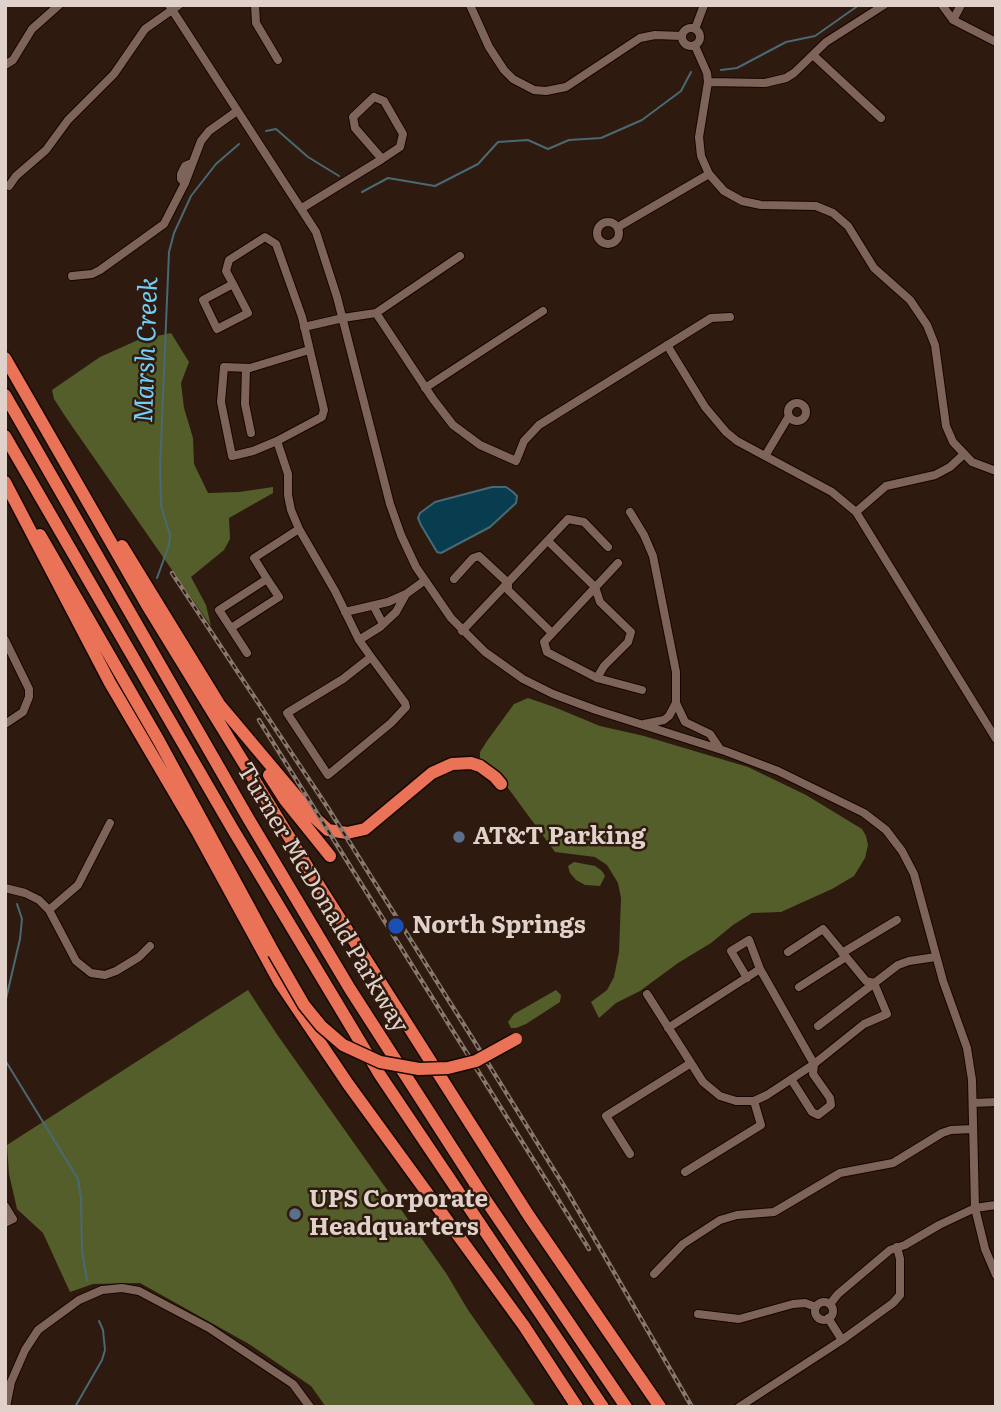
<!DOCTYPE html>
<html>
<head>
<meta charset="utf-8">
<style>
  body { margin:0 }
  #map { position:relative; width:1001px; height:1412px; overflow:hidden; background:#2e1a0f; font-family:Literata,serif }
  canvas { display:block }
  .frame { position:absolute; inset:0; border:7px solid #e0d2ca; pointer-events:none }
</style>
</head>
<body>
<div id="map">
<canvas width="1001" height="1412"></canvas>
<div class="frame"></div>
</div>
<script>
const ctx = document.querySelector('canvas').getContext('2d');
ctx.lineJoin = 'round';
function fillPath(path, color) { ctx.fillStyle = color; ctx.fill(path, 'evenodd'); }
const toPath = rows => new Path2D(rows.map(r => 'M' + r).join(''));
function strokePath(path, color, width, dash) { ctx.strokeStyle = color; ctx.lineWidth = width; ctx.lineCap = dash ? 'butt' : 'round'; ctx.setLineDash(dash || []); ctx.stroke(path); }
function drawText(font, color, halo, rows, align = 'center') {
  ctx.font = font + ' Literata,serif'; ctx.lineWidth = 5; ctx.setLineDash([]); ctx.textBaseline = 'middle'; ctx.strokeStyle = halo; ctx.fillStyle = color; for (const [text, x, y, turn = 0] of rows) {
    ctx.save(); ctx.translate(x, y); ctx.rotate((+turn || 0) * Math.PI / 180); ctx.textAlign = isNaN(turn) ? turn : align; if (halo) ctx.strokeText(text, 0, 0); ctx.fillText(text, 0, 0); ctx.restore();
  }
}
fillPath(toPath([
  [171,333,189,362,181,383,184,408,193,438,194,464,208,493,239,492,273,487,273,493,229,518,230,539,224,550,191,577,206,605,211,626,67,419,54,399,52,390,100,357,138,340],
  [528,698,554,707,600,726,644,736,748,767,806,795,862,829,866,836,868,845,865,858,854,876,832,889,781,912,752,913,733,925,711,943,678,963,640,991,616,1003,599,1018,591,1002,607,990,614,977,619,952,621,898,618,883,607,865,595,857,555,852,500,777,480,759,480,752,487,741,514,704],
  [574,862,595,866,602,871,605,876,600,886,585,885,576,880,570,873,568,866],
  [248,990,276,1033,446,1273,468,1310,536,1407,326,1407,311,1386,249,1344,140,1283,93,1284,70,1292,43,1233,17,1209,9,1174,7,1145],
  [556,990,561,995,560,1002,526,1024,516,1028,511,1028,508,1022,514,1014]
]), '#545e2a');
const water = toPath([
  [492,487,506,487,513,492,517,496,516,503,490,527,441,553,437,552,421,525,418,518,420,513,435,502,492,487]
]);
fillPath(water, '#083c4f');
strokePath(water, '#496974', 2);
strokePath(toPath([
  [721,70,737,68,786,42,815,36,859,5],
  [266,131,276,129,308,157,339,176],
  [362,192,388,178,435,186,478,164,498,142,528,140,548,149,569,140,601,138,642,120,681,91,691,72],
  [157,578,169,545,170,535,161,506,160,467,169,252,174,233,191,196,216,164,239,144],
  [5,1003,20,939,22,919,17,904],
  [5,1060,78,1179,81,1199,82,1251,87,1281],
  [75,1407,102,1360,105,1350,103,1330,99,1321]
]), '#496974', 2);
const minor = toPath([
  [169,5,316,232,337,297,390,504,401,535,416,567,451,618,485,652,523,679,553,694,596,710,725,751,778,771,864,813,886,830,902,851,914,874,943,981,967,1048,972,1080,975,1208,985,1249,996,1275],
  [255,5,256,23,278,60],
  [470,5,489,47,504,70,513,79,534,90,546,91,566,87,640,38,655,35,682,36],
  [942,5,953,20,996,42],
  [953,20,961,5],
  '682 37a9 9 0 1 1 18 0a9 9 0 1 1-18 0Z',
  [695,29,704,5],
  [695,46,707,73,708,82,699,137,701,156,709,174,724,191,742,201,761,205,816,206,833,213,848,226,874,268,910,300,927,325,935,345,946,426,953,442,972,462,996,471],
  [813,55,881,118],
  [5,65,13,60,32,29,59,5],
  [708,82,765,83,786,78,794,73,826,42,884,5],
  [374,97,384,101,403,134,400,147,382,159,355,128,353,117,374,97],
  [185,183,181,179,181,174,185,166,192,163],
  [9,186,16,176,46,150,68,120,114,74,145,29,179,5],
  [302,208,382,159],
  '597 233a11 11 0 1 1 22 0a11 11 0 1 1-22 0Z',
  [618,227,709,174],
  [72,276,92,274,100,270,164,224,185,183,201,141,209,131,237,111],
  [233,284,203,300,217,329,248,313,233,284,226,271,229,260,265,237,276,244,302,317,324,410,322,417,277,441,253,451,232,456,221,402,224,367,250,368,309,350],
  [376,313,433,399,453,425,480,445,516,461,524,441,539,425,711,318,730,317],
  [304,327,343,318,376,313,460,256],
  [667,345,705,407,726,432,737,441,832,492,856,512,996,739],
  [246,368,245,404,251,433],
  [425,388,543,311],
  '788 412a9 9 0 1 1 18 0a9 9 0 1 1-18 0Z',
  [277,441,288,474,288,495,291,510,299,529,335,591,359,640,371,657,405,703,406,707,391,723,328,775,287,713,343,679,371,657],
  [765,456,789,416],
  [630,512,644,535,653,556,676,672,676,703],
  [856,512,886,486,935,475,950,467,963,455],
  [548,541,595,587,600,602,631,632,628,642,604,666,597,678],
  [618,563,544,642,547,652,597,678,642,690],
  [454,579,473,558,479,556,508,583,508,590,552,633],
  [374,607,383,624],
  [345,612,388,602,406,594,424,581],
  [231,628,279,597,267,579],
  [462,631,568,519,584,522,608,547],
  [5,640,29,689,29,697,23,712,5,724],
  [359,640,380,627,396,612,406,594],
  [247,653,219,610,267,579,254,558,299,529],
  [644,724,664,720,669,716,676,703,685,722,710,734,720,749],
  [5,888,25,893,39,900,49,910,76,961,91,973,105,975,116,971,139,957,150,946],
  [49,910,78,885,110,823],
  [842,953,897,920],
  [747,978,731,951,749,940,760,969],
  [799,987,846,957],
  [647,994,703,1082,720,1096,736,1101,754,1101,767,1095,814,1064,864,1024,887,1014,874,983,866,981,823,929,788,952],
  [818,1026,898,965,909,961,936,957],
  [668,1028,760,969,814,1064,813,1074,830,1098,831,1105,818,1115,812,1112,791,1079],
  [973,1103,996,1102],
  [630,1154,606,1116,691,1063],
  [685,1172,761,1125,754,1101],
  [5,1206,13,1219,5,1223],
  [654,1274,683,1244,720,1220,737,1215,774,1212,840,1173,893,1163,942,1133,951,1130,973,1129],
  '815 1311a9 9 0 1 1 18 0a9 9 0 1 1-18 0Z',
  [830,1304,838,1294,890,1250,905,1245,939,1225,975,1208,996,1205],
  [698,1314,739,1319,793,1304,805,1303,816,1307],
  [828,1318,842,1340],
  [6,1407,11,1382,25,1350,38,1330,79,1300,102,1290,122,1288,139,1291,209,1328,293,1384,310,1407],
  [739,1407,842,1340,893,1303,900,1295,900,1259,897,1247]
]);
const highway = toPath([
  [5,358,147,605,321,889,529,1216,660,1407],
  [5,395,248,818,350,989,485,1199,626,1407],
  [5,436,232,828,380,1075,603,1407],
  [5,482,110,683,198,833,280,983,348,1084,524,1326,577,1407],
  [40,535,159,741,274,953],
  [122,546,219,704,314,817,328,830,347,833,365,829,432,773,452,764,471,763,480,766,495,777,501,784],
  [269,775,285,800,330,856]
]);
strokePath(minor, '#160500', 10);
strokePath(highway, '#160500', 15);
strokePath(minor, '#7e6458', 8);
strokePath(highway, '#ea7256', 12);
const rail = toPath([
  [172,573,328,808,476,1044,567,1191,692,1407],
  [259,720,589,1249]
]);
strokePath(rail, '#89786f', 4.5);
strokePath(rail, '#2e1a0f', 2, [5]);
const highwayBridge = toPath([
  [274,953,304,1005,321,1026,343,1045,380,1062,419,1069,448,1068,476,1061,516,1039]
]);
strokePath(highwayBridge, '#160500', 15, []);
strokePath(highwayBridge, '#ea7256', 12);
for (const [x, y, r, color] of [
  [459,837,7,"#5c6f8a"],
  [396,926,9,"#1a4fb4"],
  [295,1214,7,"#5c6f8a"]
]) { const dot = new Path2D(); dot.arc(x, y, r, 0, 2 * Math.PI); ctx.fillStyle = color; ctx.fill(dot); strokePath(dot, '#2e1a0f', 2.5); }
drawText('bold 24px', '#e0d2ca', '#2e1a0f', [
  ["AT&T Parking",473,837],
  ["North Springs",412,926],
  ["UPS Corporate",309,1200],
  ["Headquarters",309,1228]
], 'left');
drawText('24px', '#e0d2ca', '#2e1a0f', [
  ["Turner McDonald Parkway",322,898,59]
]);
drawText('italic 26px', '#71cef8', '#2e1a0f', [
  ["Marsh Creek",147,350,-88]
]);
</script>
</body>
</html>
